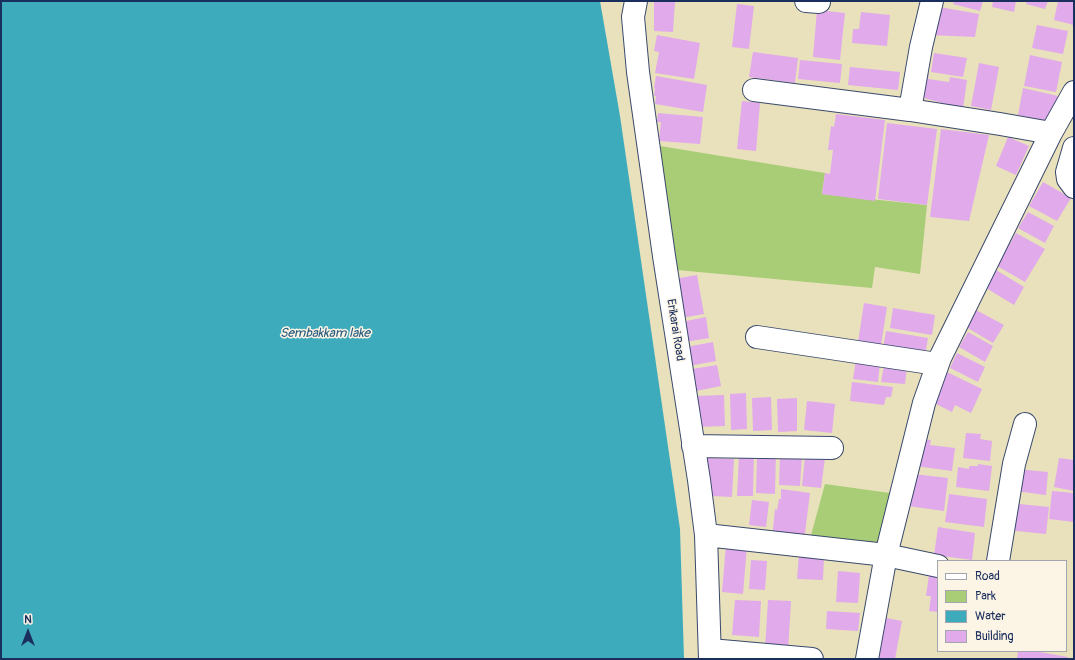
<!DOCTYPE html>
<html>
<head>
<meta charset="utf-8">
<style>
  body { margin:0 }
  #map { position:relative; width:1075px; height:660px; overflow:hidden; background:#e9e1bc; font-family:Pangolin,sans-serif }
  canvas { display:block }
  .frame { position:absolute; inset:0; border:2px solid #1b2f5e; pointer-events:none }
  .legend { position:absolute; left:937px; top:560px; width:130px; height:92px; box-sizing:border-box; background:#fcf5e5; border:1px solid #a2a6af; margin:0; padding:5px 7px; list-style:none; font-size:12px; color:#1b2f5e }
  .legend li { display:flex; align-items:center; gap:8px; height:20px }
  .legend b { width:20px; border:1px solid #a2a6af }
  .north { position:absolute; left:8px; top:612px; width:40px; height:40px; -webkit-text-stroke:3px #fcf5e5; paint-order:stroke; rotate:0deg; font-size:11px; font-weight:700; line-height:16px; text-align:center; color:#1b2f5e }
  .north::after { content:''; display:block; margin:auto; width:14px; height:18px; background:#1b2f5e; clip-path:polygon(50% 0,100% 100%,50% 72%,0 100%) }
</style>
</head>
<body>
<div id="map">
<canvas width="1075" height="660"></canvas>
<div class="frame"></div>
<ul class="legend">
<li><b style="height:5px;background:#fff"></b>Road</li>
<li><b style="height:11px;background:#a9cd77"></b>Park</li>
<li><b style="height:11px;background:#3eabbc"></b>Water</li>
<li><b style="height:11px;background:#e1aaeb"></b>Building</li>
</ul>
<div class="north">N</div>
</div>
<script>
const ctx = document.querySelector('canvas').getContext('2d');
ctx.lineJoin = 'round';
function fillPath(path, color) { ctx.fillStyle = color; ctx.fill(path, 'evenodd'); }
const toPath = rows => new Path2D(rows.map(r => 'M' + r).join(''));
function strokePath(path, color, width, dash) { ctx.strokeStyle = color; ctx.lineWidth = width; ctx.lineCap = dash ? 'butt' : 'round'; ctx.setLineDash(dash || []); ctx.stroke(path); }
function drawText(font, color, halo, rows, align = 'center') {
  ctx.font = font + ' Pangolin,sans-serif'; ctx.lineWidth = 3; ctx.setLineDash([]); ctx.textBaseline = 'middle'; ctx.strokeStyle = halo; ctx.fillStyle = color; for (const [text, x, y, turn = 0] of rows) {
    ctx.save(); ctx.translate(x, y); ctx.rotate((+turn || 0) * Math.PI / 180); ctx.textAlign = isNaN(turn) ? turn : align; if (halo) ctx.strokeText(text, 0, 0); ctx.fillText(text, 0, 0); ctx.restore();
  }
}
fillPath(toPath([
  [648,144,825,173,822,194,927,205,920,274,875,267,872,288,666,269],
  [825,484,897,494,888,549,808,546]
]), '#a9cd77');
fillPath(toPath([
  [1,1,600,1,620,116,680,529,684,659,1,659]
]), '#3eabbc');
fillPath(toPath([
  [654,1,675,1,673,32,654,31],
  [954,1,983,1,980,11,953,4],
  [993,1,1016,1,1014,12,992,7],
  [1027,1,1048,1,1045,9,1026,4],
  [1058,1,1074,1,1074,25,1054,20],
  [737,4,754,6,749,49,732,47],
  [934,6,979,14,975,37,929,35],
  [817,10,845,13,840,60,813,57],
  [861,12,890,15,887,46,852,43,853,29,859,29],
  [1037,25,1068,31,1063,54,1032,48],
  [657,35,700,43,694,79,655,73,659,52,654,51],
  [753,52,798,58,795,83,749,77],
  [934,53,967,58,963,77,931,72],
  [1030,55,1062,62,1056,92,1024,86],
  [800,60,842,64,840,83,798,79],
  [979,63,999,67,991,110,971,106],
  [850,67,900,72,898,90,848,85],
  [920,73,929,74,928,79,949,82,950,77,967,80,963,109,917,96],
  [656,76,707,85,703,112,655,104,656,96,654,96,655,88,654,88],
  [1023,88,1058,96,1048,121,1018,115],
  [742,101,760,103,756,151,737,149],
  [658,113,703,117,700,144,659,141,661,122,657,122],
  [836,114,885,120,875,201,822,194,825,173,830,174,833,150,828,150,831,126,834,127],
  [887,123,937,129,927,205,878,199],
  [941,129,989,135,969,221,930,217],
  [1008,137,1029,146,1016,175,996,166],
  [1043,182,1071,198,1057,221,1029,206],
  [1028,212,1054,226,1045,243,1018,228],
  [1016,233,1045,249,1025,282,997,266],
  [996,270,1024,287,1014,305,986,288],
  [697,275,704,314,681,318,674,279],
  [864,303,887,307,881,345,858,342],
  [893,308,935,315,932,335,890,328],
  [976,310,1004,325,993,343,966,327],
  [706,317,709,338,685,342,681,322],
  [886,331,928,338,925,355,883,348],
  [968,332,993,346,985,362,959,347],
  [713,342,716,361,689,366,686,347],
  [957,353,985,367,978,382,950,368],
  [856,360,880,363,878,382,853,379],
  [717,365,721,386,696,391,692,369],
  [884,365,907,367,905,384,881,382],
  [947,372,982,389,971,413,955,405,952,412,932,402],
  [852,382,893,387,891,397,886,397,884,405,850,401],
  [746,393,747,429,731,430,730,394],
  [724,395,725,426,696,427,696,396],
  [771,397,772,430,753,431,752,398],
  [797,398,797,431,778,432,777,399],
  [807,401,835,404,832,433,804,430],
  [966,433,981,434,980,439,992,441,990,461,963,458],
  [919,439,931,440,930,445,955,448,952,471,915,466],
  [757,453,776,454,775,494,756,493],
  [739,455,754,455,753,496,737,496],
  [780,456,802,457,800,486,779,485],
  [805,456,825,458,821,488,802,486],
  [706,458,734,459,732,497,711,496,711,488,705,488],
  [1059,458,1074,460,1074,491,1054,487],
  [978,464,992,466,989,491,956,487,958,467,969,469,969,466,978,466],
  [1017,469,1048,472,1046,495,1015,491],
  [913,474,948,478,944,511,908,506],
  [781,489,810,493,804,541,772,538,775,509,777,510,779,499,781,499],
  [1052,491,1074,493,1074,522,1049,519],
  [949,494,987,499,984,527,945,522],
  [752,500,769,502,766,527,749,525],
  [1010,503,1049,507,1046,534,1007,530],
  [938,527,975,533,972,560,934,555],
  [726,545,747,546,743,594,722,592],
  [799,554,824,556,823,580,797,579],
  [751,560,767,561,765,590,749,589],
  [838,571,860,573,858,603,836,602],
  [929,575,938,576,938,612,929,611,931,596,926,596],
  [735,600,761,601,759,637,732,635],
  [768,600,791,601,788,651,765,649],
  [827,611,860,613,858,631,826,629],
  [886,618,902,621,895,659,879,658],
  [1018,651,1034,651,1068,657,1068,659,1017,659]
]), '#e1aaeb');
const minor = toPath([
  [636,1,633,17,638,72,664,256,699,480,706,535,710,659],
  [806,1,819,2],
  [754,90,910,110,1000,124,1051,133],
  [910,110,921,47,932,1],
  [1074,148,1067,172,1068,179,1074,187],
  [757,337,937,364],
  [693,446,832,448],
  [706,535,886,555,938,566],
  [998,561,1014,464,1025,424],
  [710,650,812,659],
  [867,659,886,555,924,403,940,358,1051,133,1074,92]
]);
strokePath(minor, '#3a4a6c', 24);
strokePath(minor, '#fff', 22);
drawText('12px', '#1b2f5e', '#fcf5e5', [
  ["Erikarai Road",675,330,81]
]);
drawText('italic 13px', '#275a7f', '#fcf5e5', [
  ["Sembakkam lake",325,334]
]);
</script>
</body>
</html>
